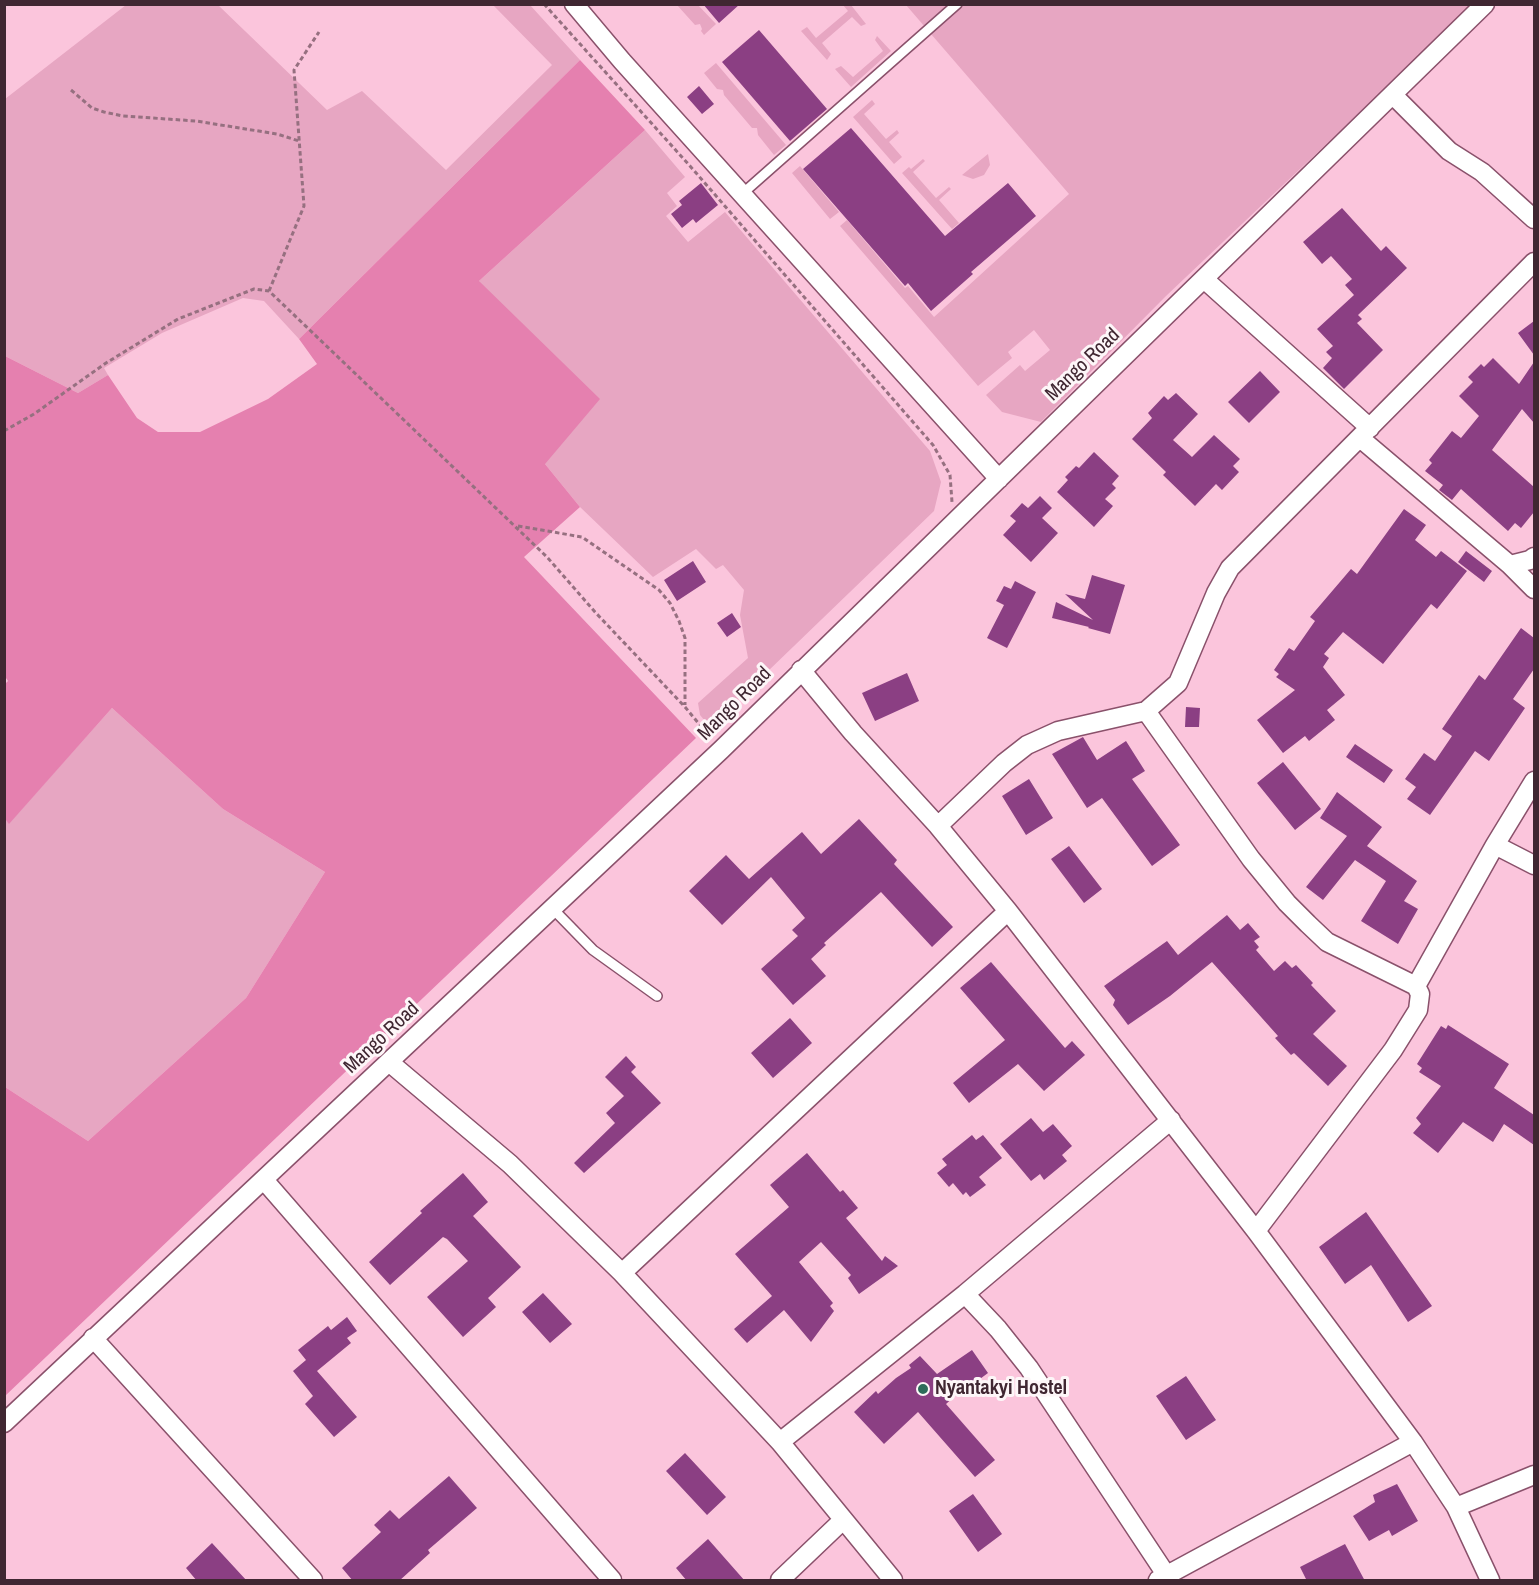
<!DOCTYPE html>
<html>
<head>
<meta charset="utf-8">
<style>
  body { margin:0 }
  #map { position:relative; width:1539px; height:1585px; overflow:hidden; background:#fbc5dc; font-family:"Archivo Narrow",sans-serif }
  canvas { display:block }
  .frame { position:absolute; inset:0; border:6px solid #402732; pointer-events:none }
</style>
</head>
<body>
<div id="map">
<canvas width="1539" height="1585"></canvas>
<div class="frame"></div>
</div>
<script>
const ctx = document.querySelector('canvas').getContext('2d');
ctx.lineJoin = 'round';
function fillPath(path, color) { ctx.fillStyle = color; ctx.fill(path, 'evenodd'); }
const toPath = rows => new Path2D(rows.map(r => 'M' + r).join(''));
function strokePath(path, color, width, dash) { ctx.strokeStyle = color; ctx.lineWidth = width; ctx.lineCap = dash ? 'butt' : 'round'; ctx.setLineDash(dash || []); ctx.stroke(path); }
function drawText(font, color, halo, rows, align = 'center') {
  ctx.font = font + ' "Archivo Narrow",sans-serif'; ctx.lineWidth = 6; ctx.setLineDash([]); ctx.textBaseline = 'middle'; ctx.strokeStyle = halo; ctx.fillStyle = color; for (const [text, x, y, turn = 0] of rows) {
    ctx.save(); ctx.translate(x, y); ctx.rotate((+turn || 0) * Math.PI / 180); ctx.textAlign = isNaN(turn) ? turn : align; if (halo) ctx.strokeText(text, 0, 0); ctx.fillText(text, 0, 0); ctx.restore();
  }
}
fillPath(toPath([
  [126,5,218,5,327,110,362,91,446,170,552,65,493,5,530,5,580,60,299,339,264,301,243,298,162,333,104,368,108,375,78,393,5,356,5,99],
  [677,5,698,5,716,24,704,35,701,31,702,29,700,24,695,25],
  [843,5,851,5,866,24,861,26,852,17,822,43,831,54,827,60,801,31,807,27,816,38,848,11],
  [906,5,1473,5,1166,296,1041,422,1002,412,986,395,1020,365,1025,371,1050,350,1034,330,1008,352,1012,358,978,386,840,226,847,220,905,288,908,286,934,317,1069,194],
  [877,36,891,51,851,87,835,69,841,66,853,77,883,51,875,40],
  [716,63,786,145,774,155,758,135,757,128,752,128,724,95,723,90,717,89,704,73],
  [872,100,875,104,864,114,886,139,897,130,899,133,889,142,902,157,894,164,853,117],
  [645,130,685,177,667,193,677,206,666,216,688,242,725,212,930,451,941,482,934,511,710,727,700,715,698,703,748,658,740,615,744,590,723,565,716,569,696,549,653,577,580,507,545,464,479,281],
  [988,154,990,165,984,175,973,179,962,175],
  [923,159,925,161,913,172,936,198,949,187,951,189,939,200,959,223,952,229,902,173,909,167,911,169],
  [800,166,839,212,830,219,792,173],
  [112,708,223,809,325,872,246,998,88,1141,5,1087,4,819,9,823]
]), '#e7a6c2');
fillPath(toPath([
  [580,60,645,130,479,281,600,399,545,464,580,507,524,557,696,738,5,1396,5,1087,88,1141,246,998,325,872,223,809,112,708,9,824,5,819,4,685,8,681,4,675,5,356,78,393,108,375,137,418,158,432,200,432,268,399,317,364,299,339]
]), '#e580af');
fillPath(toPath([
  [703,4,740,4,719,23],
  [759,30,827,109,790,141,722,62],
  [699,86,714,104,702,114,687,97],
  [851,128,945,236,1008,183,1036,216,971,272,973,274,931,311,908,283,905,286,803,169],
  [701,183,718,205,696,223,693,219,682,228,671,214,682,205,679,201],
  [1342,208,1381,251,1386,246,1407,268,1358,315,1362,319,1357,323,1383,350,1344,389,1323,368,1332,358,1326,352,1333,346,1317,329,1354,295,1345,285,1352,279,1331,256,1322,264,1303,242],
  [1534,321,1534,355,1518,333],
  [1493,358,1519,384,1534,362,1534,423,1522,409,1492,450,1534,487,1534,512,1521,528,1515,523,1508,531,1461,489,1452,500,1439,490,1443,485,1425,471,1432,463,1429,460,1452,431,1461,438,1479,416,1459,396,1473,382,1468,377,1481,364,1484,367],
  [1260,371,1280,392,1249,423,1228,402],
  [1176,393,1198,414,1173,440,1192,457,1214,435,1240,459,1233,466,1239,472,1222,490,1216,484,1195,506,1163,475,1166,472,1132,439,1152,418,1148,413,1164,396,1168,400],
  [1094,452,1119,476,1112,484,1116,488,1105,499,1113,506,1094,527,1057,492,1068,480,1065,477,1076,466,1079,468],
  [1040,496,1052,508,1042,518,1058,533,1031,562,1003,535,1016,521,1010,516,1022,503,1028,508],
  [1404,509,1426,525,1415,540,1436,557,1441,551,1467,571,1437,609,1431,604,1383,664,1343,632,1324,654,1329,658,1323,667,1345,695,1327,710,1335,720,1309,741,1305,736,1283,753,1257,720,1295,690,1276,677,1279,674,1274,670,1289,648,1294,651,1315,621,1310,617,1351,569,1357,574],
  [1466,551,1492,571,1484,582,1458,562],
  [693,561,706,582,677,601,664,580],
  [1092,575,1125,585,1110,634,1088,628,1089,627,1052,618,1056,602,1093,620,1065,594,1085,599],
  [1015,581,1036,592,1007,648,987,638,1004,605,996,601,1004,586,1011,589],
  [732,613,741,627,727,637,717,623],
  [1521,628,1534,638,1534,669,1513,699,1525,708,1489,761,1475,751,1430,815,1407,799,1416,787,1405,779,1424,753,1435,761,1452,736,1442,729,1479,675,1485,680],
  [907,673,919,701,875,721,862,693],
  [1186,707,1200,708,1199,727,1185,727],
  [1083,737,1097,760,1126,741,1145,771,1132,779,1180,845,1152,866,1102,798,1087,808,1052,754],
  [1355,744,1393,770,1384,783,1346,757],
  [1283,762,1321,809,1295,830,1257,783],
  [1029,779,1053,818,1026,835,1002,796],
  [1337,792,1382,827,1367,846,1417,881,1404,901,1418,909,1398,944,1361,921,1386,881,1355,860,1323,900,1306,887,1347,836,1320,818],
  [859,819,897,860,894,864,953,927,932,947,881,892,824,943,826,945,811,959,826,976,793,1005,761,969,798,936,792,930,805,918,771,877,722,925,689,891,726,855,749,879,802,832,821,854],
  [1069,846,1102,889,1084,903,1051,859],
  [1227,915,1240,930,1248,923,1260,937,1254,941,1259,947,1256,950,1274,971,1285,961,1292,968,1296,965,1313,983,1311,985,1336,1011,1313,1034,1347,1066,1328,1086,1294,1053,1291,1055,1275,1038,1278,1036,1212,962,1170,996,1128,1025,1113,1005,1115,1000,1104,986,1167,941,1178,955],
  [991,962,1065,1048,1072,1041,1085,1055,1044,1091,1018,1064,969,1103,953,1083,1005,1040,960,988],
  [790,1018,812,1043,773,1078,751,1053],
  [1448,1025,1509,1064,1494,1088,1534,1115,1534,1145,1504,1124,1493,1142,1463,1122,1438,1153,1413,1133,1421,1124,1416,1118,1441,1086,1419,1072,1422,1068,1417,1064,1441,1026,1446,1029],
  [626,1056,636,1067,631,1072,661,1103,584,1173,574,1163,615,1123,606,1113,624,1096,605,1077],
  [1031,1118,1043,1132,1053,1124,1072,1146,1062,1155,1067,1161,1044,1180,1040,1174,1031,1181,1000,1144],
  [972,1135,976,1140,983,1135,1002,1158,979,1177,986,1185,970,1197,966,1192,963,1195,953,1183,949,1187,937,1173,947,1165,942,1159],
  [807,1153,840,1192,843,1190,858,1208,846,1218,882,1261,885,1256,898,1266,859,1294,848,1278,851,1275,821,1242,799,1262,833,1303,830,1306,834,1311,811,1342,784,1310,747,1343,734,1329,772,1296,735,1254,789,1207,770,1185],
  [463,1173,488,1202,473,1216,521,1267,488,1298,496,1307,463,1337,427,1297,468,1261,447,1239,443,1237,390,1285,369,1262,422,1213,420,1211],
  [1366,1212,1432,1306,1408,1322,1371,1265,1345,1284,1319,1247],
  [543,1293,572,1324,550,1343,522,1312],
  [347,1317,357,1331,347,1338,351,1343,317,1371,357,1417,334,1437,305,1404,313,1396,293,1371,306,1360,298,1350,328,1326,331,1330],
  [972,1350,988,1373,969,1387,967,1385,946,1404,995,1460,975,1477,918,1412,884,1444,854,1412,876,1391,878,1394,896,1378,911,1368,909,1365,920,1356,937,1374],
  [1186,1376,1216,1420,1186,1440,1156,1396],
  [685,1453,726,1497,707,1515,666,1471],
  [449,1476,477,1508,428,1550,430,1553,399,1581,353,1581,342,1568,381,1532,374,1525,390,1510,399,1519],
  [1397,1484,1418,1521,1392,1536,1389,1530,1369,1541,1353,1516,1375,1502,1373,1495],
  [973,1494,1002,1534,978,1552,949,1511],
  [708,1539,745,1581,687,1581,676,1568],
  [212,1543,247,1581,197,1581,186,1568],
  [1345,1544,1365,1581,1307,1581,1300,1567]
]), '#8b3f83');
const service = toPath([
  [742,194,957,4],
  [552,908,593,950,657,996]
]);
const minor = toPath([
  [574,4,622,61,999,479],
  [1393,95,1449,151,1482,172,1534,219],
  [1204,279,1370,428],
  [1360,438,1510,565,1534,589],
  [1510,565,1530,560,1534,557],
  [801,670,853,733,938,826,1008,911,1256,1231,1413,1442,1456,1507,1490,1580],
  [1146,711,1251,859,1287,903,1308,924,1327,942,1416,986,1420,994,1418,1010,1393,1050,1256,1231],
  [938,826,1004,763,1027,745,1058,731,1146,711,1178,683,1216,593,1230,568,1534,262],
  [1495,845,1534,865],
  [1416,986,1495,845,1534,781],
  [389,1062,510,1164,622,1273,780,1442,893,1580],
  [264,1180,612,1580],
  [622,1273,1008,911],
  [965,1294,998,1329,1029,1368,1167,1576],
  [93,1338,313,1580],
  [4,1423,721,750,1485,4],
  [780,1442,965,1294,1171,1120],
  [1456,1507,1534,1475],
  [780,1580,843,1520],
  [1158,1580,1413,1442]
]);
strokePath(service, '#8a516b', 12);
strokePath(minor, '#8a516b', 21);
strokePath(toPath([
  [544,4,690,166,933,445,950,475,952,502],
  [71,90,92,108,104,112,123,116,196,121,277,134,299,141],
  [269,291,304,206,294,70,319,32],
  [4,431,34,414,106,363,178,319,254,289,269,291,547,557,595,612,685,707,710,737],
  [518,526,582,537,659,590,670,603,679,621,685,638,685,705]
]), '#967080', 3, [4.5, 3]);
strokePath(service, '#fff', 9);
strokePath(minor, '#fff', 18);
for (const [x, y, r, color] of [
  [923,1389,6,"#2d6c5a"]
]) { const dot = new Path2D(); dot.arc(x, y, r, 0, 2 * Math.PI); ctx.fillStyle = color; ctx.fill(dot); strokePath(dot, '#fdf6f8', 2); }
drawText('20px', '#402732', '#fdf6f8', [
  ["Mango Road",1083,365,-44],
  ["Mango Road",735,704,-45],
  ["Mango Road",382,1038,-43]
]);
drawText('bold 20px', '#402732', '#fdf6f8', [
  ["Nyantakyi Hostel",935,1389]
], 'left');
</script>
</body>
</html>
